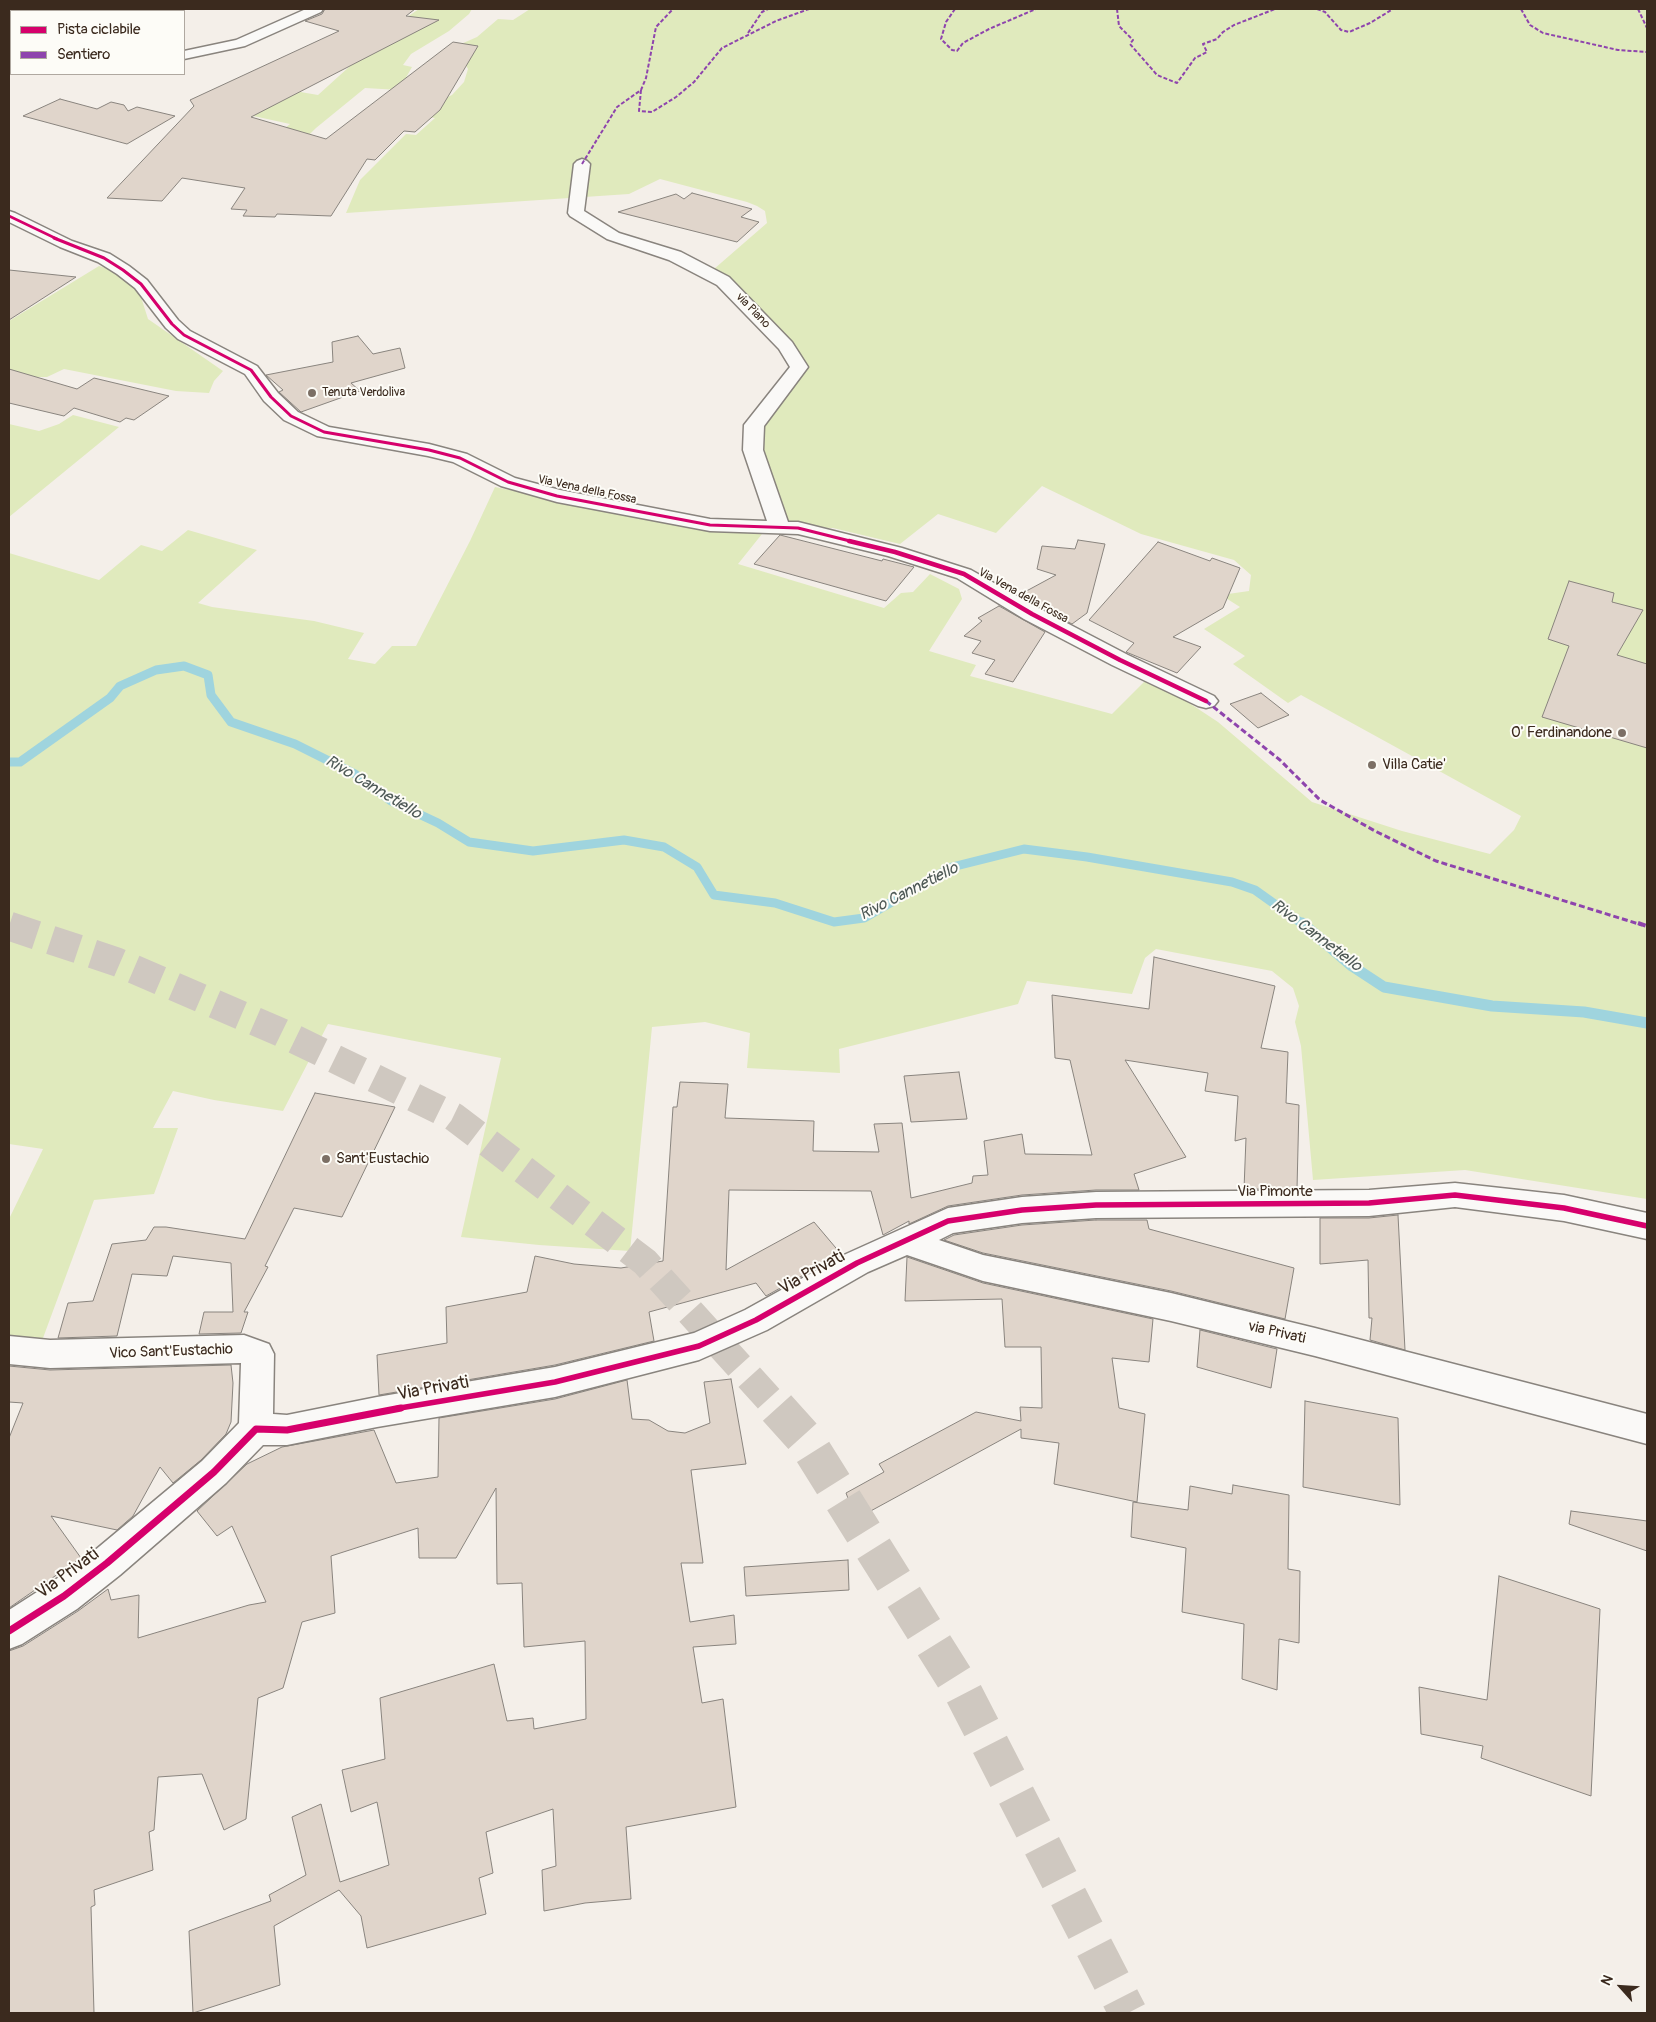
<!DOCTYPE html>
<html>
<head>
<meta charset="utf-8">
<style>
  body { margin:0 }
  #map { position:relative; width:1656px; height:2022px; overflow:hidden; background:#f4efe9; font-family:Pangolin,sans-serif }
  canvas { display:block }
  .frame { position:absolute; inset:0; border:10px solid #3b2a1e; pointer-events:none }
  .legend { position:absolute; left:10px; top:10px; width:175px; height:65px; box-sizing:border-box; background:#fdfcf7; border:1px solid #afa8a0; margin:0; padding:6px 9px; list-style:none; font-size:15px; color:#3b2a1e }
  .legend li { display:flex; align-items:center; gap:10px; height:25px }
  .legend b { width:25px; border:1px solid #afa8a0 }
  .north { position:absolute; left:1596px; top:1962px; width:50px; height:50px; -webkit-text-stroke:4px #fdfcf7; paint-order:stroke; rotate:296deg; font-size:14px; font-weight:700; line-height:20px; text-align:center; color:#3b2a1e }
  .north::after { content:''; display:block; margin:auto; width:18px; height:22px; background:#3b2a1e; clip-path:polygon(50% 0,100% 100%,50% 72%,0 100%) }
</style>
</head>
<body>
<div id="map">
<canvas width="1656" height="2022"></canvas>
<div class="frame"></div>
<ul class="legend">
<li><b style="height:6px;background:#d6006c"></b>Pista ciclabile</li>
<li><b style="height:6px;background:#8e44ad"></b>Sentiero</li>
</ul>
<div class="north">N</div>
</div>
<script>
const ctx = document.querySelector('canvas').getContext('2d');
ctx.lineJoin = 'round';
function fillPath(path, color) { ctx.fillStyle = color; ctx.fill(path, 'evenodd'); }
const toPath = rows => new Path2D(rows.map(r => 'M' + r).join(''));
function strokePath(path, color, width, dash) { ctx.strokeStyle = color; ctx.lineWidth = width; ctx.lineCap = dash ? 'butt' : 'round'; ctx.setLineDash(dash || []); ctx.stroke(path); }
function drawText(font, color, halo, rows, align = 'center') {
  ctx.font = font + ' Pangolin,sans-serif'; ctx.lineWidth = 4; ctx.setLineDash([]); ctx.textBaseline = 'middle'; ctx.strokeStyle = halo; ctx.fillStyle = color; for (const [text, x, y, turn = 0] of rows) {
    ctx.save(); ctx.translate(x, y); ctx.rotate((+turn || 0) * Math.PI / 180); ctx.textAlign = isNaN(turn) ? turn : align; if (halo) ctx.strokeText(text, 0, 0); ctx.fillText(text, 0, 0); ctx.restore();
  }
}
fillPath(toPath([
  [419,9,472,9,469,14,449,31,411,54,403,65,412,67,399,90,365,88,316,128,271,172,233,170,290,124,235,112,283,89,318,95,360,57,379,36],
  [530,9,1647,9,1647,1199,1465,1170,1313,1180,1301,1046,1295,1022,1299,1006,1293,988,1272,971,1156,949,1145,958,1132,994,1027,981,1018,1004,839,1049,840,1073,747,1068,750,1033,705,1022,652,1027,630,1251,539,1245,461,1237,501,1058,328,1024,283,1111,214,1100,173,1091,153,1128,178,1128,154,1194,94,1200,43,1338,9,1337,9,1219,43,1149,9,1144,9,553,99,580,141,545,162,551,188,530,257,550,198,603,212,607,314,621,364,633,348,659,375,664,392,646,416,646,470,541,495,487,673,523,762,534,738,564,884,608,901,593,913,592,930,574,959,589,962,599,929,651,976,665,970,676,1112,714,1145,681,1177,695,1218,722,1312,802,1402,831,1490,854,1514,830,1521,816,1301,695,1288,703,1233,664,1245,656,1204,629,1240,607,1221,595,1249,591,1251,575,1234,560,1141,534,1042,486,996,533,938,514,900,544,833,528,780,527,750,445,799,367,714,269,767,223,765,211,757,206,747,202,660,179,629,194,346,213,360,180,406,134,416,135,435,118,413,114,427,106,452,95,464,82,468,69,464,62,461,44,477,37,498,19,513,20],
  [99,266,116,271,130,280,141,297,148,319,223,371,214,381,209,393,176,391,64,369,47,377,31,377,9,393,9,321],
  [73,415,119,427,9,517,9,424,39,431,59,424]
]), '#e0eabd');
strokePath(toPath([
  [9,762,20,762,110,698,120,686,156,670,184,666,208,675,211,695,231,722,295,744,355,774,391,801,438,823,469,842,533,851,624,840,664,847,697,867,714,895,775,903,834,922,864,918,952,867,1024,849,1087,857,1232,882,1255,890,1304,925]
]), '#9fd4de', 9);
strokePath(toPath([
  [1302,923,1352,966,1384,987,1492,1006,1584,1012,1647,1023]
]), '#9fd4de', 11);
const building = toPath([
  [325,9,415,9,406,16,439,20,251,117,326,139,453,42,478,46,440,110,415,132,404,131,375,160,367,159,331,216,277,214,275,217,243,216,247,210,231,209,245,188,182,178,162,201,107,198,194,106,190,100,339,31,305,21,322,14,325,9],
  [60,99,97,109,111,102,124,105,128,111,137,107,175,116,127,144,23,116,60,99],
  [692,193,752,209,741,217,759,222,737,242,618,212,676,194,684,199,692,193],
  [9,270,76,277,9,320,9,270],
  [358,336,373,354,400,348,405,368,351,383,360,391,301,412,279,392,283,390,266,375,333,362,332,342,358,336],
  [9,369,77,389,94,378,169,396,134,420,126,418,120,422,74,408,64,416,9,403,9,369],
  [780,535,882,561,883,559,914,567,886,601,754,564,780,535],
  [1078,540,1105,544,1087,613,1072,624,1019,595,1056,575,1037,569,1042,546,1075,549,1078,540],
  [1158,542,1210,561,1212,558,1240,568,1223,608,1173,637,1201,647,1177,673,1126,652,1134,643,1089,620,1158,542],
  [1569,581,1614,593,1612,602,1643,610,1617,655,1647,664,1647,748,1542,717,1569,646,1548,639,1569,581],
  [999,606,1045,632,1013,682,985,674,995,660,972,653,981,641,964,636,982,621,978,618,999,606],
  [1261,693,1289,715,1258,728,1230,704,1261,693],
  [1154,957,1275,986,1261,1048,1288,1052,1286,1103,1299,1105,1297,1189,1244,1189,1246,1138,1235,1141,1238,1096,1205,1091,1208,1073,1125,1060,1186,1157,1134,1174,1139,1190,1096,1190,1022,1195,948,1206,909,1224,909,1221,883,1235,871,1191,729,1190,726,1270,814,1222,841,1254,766,1296,756,1283,649,1312,654,1341,555,1365,379,1395,377,1355,447,1343,446,1307,527,1292,535,1256,574,1264,621,1268,663,1261,673,1107,677,1107,680,1082,728,1084,725,1118,814,1121,813,1151,879,1152,874,1124,902,1123,911,1198,972,1183,973,1176,988,1175,984,1141,1022,1134,1025,1154,1092,1155,1070,1060,1055,1058,1052,995,1149,1009,1154,957],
  [959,1072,967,1119,911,1122,904,1076,959,1072],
  [315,1093,395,1107,342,1217,294,1208,265,1266,268,1267,244,1312,248,1312,241,1333,199,1334,204,1312,233,1312,231,1263,173,1256,167,1276,132,1274,117,1336,58,1338,68,1303,93,1301,112,1244,146,1240,154,1227,166,1227,245,1239,315,1093],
  [1398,1215,1405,1350,1370,1340,1372,1318,1369,1318,1368,1260,1320,1264,1320,1218,1369,1218,1398,1215],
  [1096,1220,1147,1220,1149,1229,1294,1268,1285,1319,1171,1291,983,1253,944,1240,954,1235,1022,1225,1096,1220],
  [907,1257,983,1283,1153,1319,1149,1362,1112,1358,1119,1408,1145,1414,1137,1502,1054,1484,1059,1443,1021,1438,1021,1429,856,1519,846,1493,884,1472,879,1464,976,1412,1021,1421,1020,1407,1042,1408,1041,1347,1005,1347,1002,1299,905,1301,907,1257],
  [1200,1330,1277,1349,1271,1388,1197,1367,1200,1330],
  [231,1365,233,1383,231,1422,226,1434,201,1460,173,1483,160,1467,133,1516,117,1530,51,1516,81,1558,9,1608,9,1438,23,1403,9,1402,9,1366,50,1370,231,1365],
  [731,1379,746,1464,691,1470,703,1563,681,1563,690,1622,734,1615,736,1644,693,1647,702,1703,723,1699,736,1807,626,1827,631,1899,585,1903,544,1911,542,1870,556,1866,553,1809,486,1832,493,1873,479,1878,486,1914,367,1948,361,1916,339,1890,274,1926,280,1985,193,2013,189,1931,271,1901,269,1895,306,1875,292,1817,321,1804,340,1882,389,1865,377,1802,351,1812,342,1770,385,1759,380,1698,494,1664,507,1721,533,1718,534,1729,586,1719,585,1641,524,1647,522,1583,497,1584,496,1488,456,1558,419,1558,418,1528,331,1556,335,1613,302,1622,283,1688,258,1698,246,1819,224,1830,202,1774,158,1777,154,1830,149,1832,153,1870,94,1890,95,1905,91,1907,94,2013,9,2013,9,1651,23,1646,78,1611,108,1589,111,1600,139,1595,138,1638,249,1605,266,1602,232,1526,217,1536,197,1511,247,1464,282,1447,374,1430,396,1483,438,1477,439,1418,555,1399,627,1380,632,1419,649,1420,668,1431,685,1433,710,1423,704,1382,731,1379],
  [1305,1401,1398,1418,1400,1505,1303,1487,1305,1401],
  [1233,1485,1289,1495,1288,1569,1300,1571,1299,1643,1279,1639,1277,1690,1242,1679,1244,1624,1182,1612,1186,1548,1131,1537,1133,1502,1188,1510,1190,1486,1232,1494,1233,1485],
  [1571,1511,1647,1521,1647,1551,1569,1524,1571,1511],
  [848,1560,849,1590,746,1596,744,1567,848,1560],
  [1499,1576,1600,1609,1591,1796,1481,1758,1483,1746,1421,1734,1419,1687,1487,1700,1499,1576]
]);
fillPath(building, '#e0d5cb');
strokePath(building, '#89847e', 1);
strokePath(toPath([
  [9,926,117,962,280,1032,454,1117,645,1262,778,1409]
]), '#cfc8c0', 29, [29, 15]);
strokePath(toPath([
  [777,1408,805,1439,962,1690,1128,2013]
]), '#cfc8c0', 38, [38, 19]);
const minor = toPath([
  [582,159,587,161,590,164,584,211,619,233,681,252,729,277,792,342,808,367,764,426,763,450,788,522,798,522,902,548,971,570,1040,609,1128,655,1214,696,1218,701,1214,706,1206,708,1198,706,1112,665,1024,619,957,578,888,556,798,534,710,531,557,502,501,486,453,462,428,456,317,436,284,420,264,401,245,374,178,339,166,328,135,288,117,274,98,262,60,247,9,222,9,211,15,213,72,241,110,254,129,266,147,280,178,320,190,331,257,366,278,393,298,412,329,427,429,444,467,454,515,478,560,490,710,519,767,521,743,450,744,425,790,367,779,349,717,285,669,260,607,239,570,216,568,213,574,164,577,161,582,159],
  [1455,1183,1564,1195,1647,1213,1647,1239,1564,1221,1455,1207,1369,1216,1096,1218,1022,1223,953,1233,939,1240,983,1255,1171,1293,1315,1328,1647,1414,1647,1444,1315,1356,1171,1321,983,1281,907,1255,868,1272,767,1330,699,1360,555,1397,377,1427,287,1445,263,1445,226,1483,120,1575,77,1609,22,1644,9,1649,9,1610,51,1583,94,1551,202,1461,239,1423,241,1363,50,1368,9,1364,9,1336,50,1340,244,1335,269,1344,274,1354,273,1414,287,1415,377,1397,555,1367,694,1333,745,1310,846,1254,948,1208,1022,1197,1096,1192,1369,1190,1455,1183]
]);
const major = toPath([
  [306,9,323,9,321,12,245,46,184,59,184,51,236,40,306,9],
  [9,55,11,55,11,63,9,63,9,55]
]);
strokePath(minor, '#89847e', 3);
strokePath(major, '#89847e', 3);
fillPath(minor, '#faf9f7');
fillPath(major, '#faf9f7');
strokePath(toPath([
  [955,9,946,22,941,39,952,50,957,51,963,43,989,29,1036,9],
  [1117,9,1119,26,1133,40,1130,44,1157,75,1177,83,1195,58,1207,52,1203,44,1217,39,1223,32,1234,25,1275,9],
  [1317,9,1325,12,1341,30,1349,32,1370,23,1393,9],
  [1521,9,1530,25,1543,33,1618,50,1647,52],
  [1638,9,1647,28],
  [748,33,762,12,768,9],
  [641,90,639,111,652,112,676,97,694,82,722,48,776,21,809,9],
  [582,164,617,107,641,90,646,78,656,27,673,9]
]), '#8e44ad', 2, [4, 2]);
strokePath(toPath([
  [1206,701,1280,760,1320,800,1375,831,1436,861,1642,925]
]), '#8e44ad', 3, [6, 3]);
strokePath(toPath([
  [1638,923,1647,926]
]), '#8e44ad', 4, [8, 4]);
strokePath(toPath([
  [9,216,57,239]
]), '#d6006c', 2.5);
strokePath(toPath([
  [54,238,104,258,123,270,141,284,172,324,184,335,251,370,271,397,291,416,324,432,429,450,460,458,508,482,557,496,710,525,798,528,854,542]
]), '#d6006c', 3);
strokePath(toPath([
  [849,541,895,552,964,574,1032,614,1120,660,1206,701]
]), '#d6006c', 4.5);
strokePath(toPath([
  [394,1409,555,1382,699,1346,756,1320,857,1263,948,1221,1022,1210,1096,1205,1369,1203,1455,1195,1564,1208,1647,1226]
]), '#d6006c', 5.5);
strokePath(toPath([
  [9,1631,64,1596,107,1563,214,1472,256,1429,287,1430,401,1408]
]), '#d6006c', 7);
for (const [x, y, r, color] of [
  [312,393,5,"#7c6f65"],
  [1622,733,5,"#7c6f65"],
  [1372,765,5,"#7c6f65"],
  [326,1159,5,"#7c6f65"]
]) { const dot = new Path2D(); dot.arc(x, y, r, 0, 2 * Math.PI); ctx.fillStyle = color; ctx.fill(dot); strokePath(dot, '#fdfcf7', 2); }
drawText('12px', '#3b2a1e', '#fdfcf7', [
  ["via Piano",753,311,46],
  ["Via Vena della Fossa",587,490,12],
  ["Via Vena della Fossa",1023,596,29]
]);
drawText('12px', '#3b2a1e', '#fdfcf7', [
  ["Tenuta Verdoliva",322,393]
], 'left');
drawText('15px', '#3b2a1e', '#fdfcf7', [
  ["O' Ferdinandone",1612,733,"right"],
  ["Villa Catie'",1382,765],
  ["Sant'Eustachio",336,1159]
], 'left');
drawText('15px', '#3b2a1e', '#fdfcf7', [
  ["Via Pimonte",1275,1192],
  ["via Privati",1277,1333,13],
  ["Vico Sant'Eustachio",171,1352,-2]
]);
drawText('italic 16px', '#4e5956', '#fdfcf7', [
  ["Rivo Cannetiello",373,788,31],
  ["Rivo Cannetiello",909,892,-27],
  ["Rivo Cannetiello",1316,936,37]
]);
drawText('18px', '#3b2a1e', '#fdfcf7', [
  ["Via Privati",812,1273,-29],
  ["Via Privati",433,1389,-10],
  ["Via Privati",68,1574,-36]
]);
</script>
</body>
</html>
